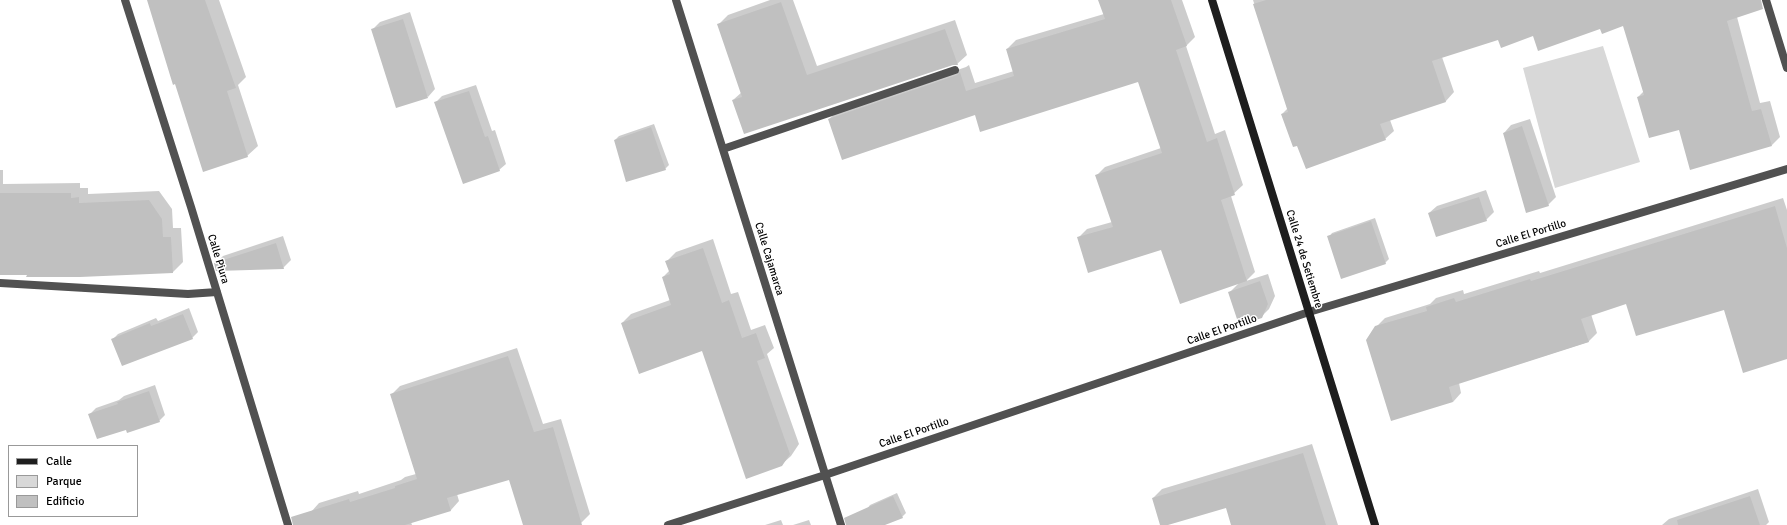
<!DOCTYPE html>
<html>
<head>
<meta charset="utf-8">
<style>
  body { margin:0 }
  #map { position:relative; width:1787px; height:525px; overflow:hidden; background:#fff; font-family:Signika,sans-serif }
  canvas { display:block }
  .legend { position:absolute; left:8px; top:445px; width:130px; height:72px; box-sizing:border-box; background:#fff; border:1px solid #999; margin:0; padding:5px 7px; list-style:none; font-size:12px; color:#000 }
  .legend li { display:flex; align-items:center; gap:8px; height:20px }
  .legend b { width:20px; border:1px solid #999 }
</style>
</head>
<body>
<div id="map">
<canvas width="1787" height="525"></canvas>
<ul class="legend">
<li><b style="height:5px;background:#1e1e1e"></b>Calle</li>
<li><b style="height:11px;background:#d8d8d8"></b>Parque</li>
<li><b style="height:11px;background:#c0c0c0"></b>Edificio</li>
</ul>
</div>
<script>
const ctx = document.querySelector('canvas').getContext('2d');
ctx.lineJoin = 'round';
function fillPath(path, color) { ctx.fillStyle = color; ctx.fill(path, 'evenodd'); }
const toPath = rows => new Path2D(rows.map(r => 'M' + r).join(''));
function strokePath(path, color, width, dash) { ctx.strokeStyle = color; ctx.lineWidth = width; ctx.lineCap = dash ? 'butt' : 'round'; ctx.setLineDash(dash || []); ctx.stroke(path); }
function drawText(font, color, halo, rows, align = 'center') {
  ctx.font = font + ' Signika,sans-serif'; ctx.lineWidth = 3; ctx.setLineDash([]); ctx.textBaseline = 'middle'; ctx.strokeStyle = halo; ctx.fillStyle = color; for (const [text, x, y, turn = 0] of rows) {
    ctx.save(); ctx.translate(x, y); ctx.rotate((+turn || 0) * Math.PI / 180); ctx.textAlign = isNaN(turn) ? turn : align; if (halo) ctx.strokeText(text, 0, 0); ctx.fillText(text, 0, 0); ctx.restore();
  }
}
fillPath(toPath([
  [1603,46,1640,162,1555,188,1523,68]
]), '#d8d8d8');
fillPath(toPath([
  [150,0,219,0,246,77,238,85,258,146,247,156],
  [770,0,793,0,817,66,955,20,967,55,957,64,733,100,742,92,718,25,728,15],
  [1099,0,1182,0,1195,37,1186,46,1215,134,1225,130,1243,185,1231,196,1255,272,1246,281,1268,274,1275,296,1269,309,1261,317,1230,292,1238,284,1162,249,1078,238,1087,229,1112,222,1097,175,1105,167,1161,148,1139,81,976,114,829,119,838,111,966,67,969,65,975,83,1014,71,1007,49,1016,40,1104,14],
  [1253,0,1751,0,1737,17,1760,103,1770,101,1780,137,1772,145,1680,128,1638,97,1644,91,1624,25,1498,38,1442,57,1454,92,1446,101,1390,120,1394,131,1385,139,1298,144,1282,114,1288,108],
  [410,12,435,89,428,97,372,30,380,22],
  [476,85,492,131,495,130,506,164,499,170,435,103,442,96],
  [1530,119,1556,197,1548,205,1504,133,1511,125],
  [654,124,669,165,665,169,615,140,619,136],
  [0,170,3,170,3,184,80,183,80,188,88,188,88,194,159,191,172,209,173,228,181,228,183,262,173,272,27,276,28,274,0,274],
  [1486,190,1494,212,1486,220,1429,213,1437,206],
  [1783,198,1787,210,1787,359,1724,309,1627,303,1591,314,1597,333,1588,342,1459,383,1461,393,1453,402,1376,327,1385,318,1430,304,1436,298,1463,290,1464,294,1539,271,1540,273],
  [1375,218,1389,259,1385,263,1329,237,1332,233],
  [283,236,291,260,283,268,215,264,223,256],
  [713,239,731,294,738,292,751,330,765,325,774,348,767,354,799,444,791,456,781,465,702,350,622,323,631,314,670,300,663,277,670,270,667,261,676,252],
  [189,308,198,332,192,338,112,340,118,334,156,318,158,321],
  [517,348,543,424,561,419,590,514,581,523,574,525,524,525,510,479,457,494,459,501,451,510,411,522,412,525,315,525,311,512,319,503,358,491,359,494,401,480,405,477,416,474,391,395,400,386],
  [155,385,165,415,159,421,126,428,90,414,96,408,119,400,124,396],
  [1312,444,1338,525,1232,525,1226,506,1161,525,1153,498,1162,489],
  [1758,489,1769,522,1766,525,1662,525,1669,519],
  [897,493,906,513,902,517,882,525,874,525,867,509,870,505],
  [781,520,783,525,765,525],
  [809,520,811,525,793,525]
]), '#0003');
fillPath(toPath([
  [147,0,205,0,236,88,227,91,248,157,203,172,175,84,173,85],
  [1098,0,1171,0,1187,46,1176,50,1207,142,1217,138,1235,195,1221,200,1247,281,1180,304,1161,250,1088,273,1077,237,1113,227,1095,175,1162,153,1138,82,980,132,975,115,842,160,828,119,957,75,960,72,966,91,1014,76,1006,49,1105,19],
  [1266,0,1761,0,1763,9,1727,21,1752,111,1761,109,1772,146,1690,170,1679,130,1649,138,1637,97,1644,95,1623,26,1602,34,1600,29,1538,51,1533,36,1501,48,1498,40,1432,61,1446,102,1380,124,1386,140,1306,169,1297,146,1293,147,1281,114,1288,112,1253,4],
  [781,2,807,75,945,29,958,65,953,65,744,134,732,100,742,97,717,24],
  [403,19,428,98,396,108,371,29],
  [469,91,485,137,488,136,500,171,463,184,434,102],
  [1522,126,1549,206,1526,213,1503,133],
  [651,127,666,170,626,182,614,140],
  [0,193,71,193,71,198,79,197,79,203,149,200,162,219,163,237,171,237,173,273,80,277,26,277,27,275,0,275],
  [1479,197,1487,221,1436,237,1428,213],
  [1775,206,1787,248,1787,359,1743,373,1724,310,1636,336,1626,304,1581,319,1589,342,1449,387,1453,402,1391,421,1366,340,1375,326,1427,311,1426,307,1454,298,1456,302,1530,279,1531,281],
  [1371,221,1386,264,1341,279,1327,236],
  [276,243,284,269,216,271,214,263],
  [703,248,722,303,729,300,742,338,756,333,765,358,757,361,790,454,782,466,746,479,702,351,639,374,621,323,671,305,662,277,670,274,665,261],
  [1260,281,1268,304,1262,318,1239,325,1228,292],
  [183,314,193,339,122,366,111,339,150,323,151,326],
  [508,356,534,432,553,427,582,525,523,525,509,480,447,498,451,511,405,525,293,525,291,517,349,499,350,502,395,488,395,486,417,479,390,394],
  [149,391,160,422,127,433,126,430,97,439,88,414,118,404,117,402],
  [1303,453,1326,525,1231,525,1226,508,1168,525,1160,525,1152,498],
  [893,496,903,518,885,525,846,525,844,518],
  [1750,496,1760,525,1678,525,1677,520]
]), '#c0c0c0');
strokePath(toPath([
  [125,0,191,207,288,525],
  [676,0,841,525],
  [1766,0,1787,68],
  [723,149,955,70],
  [0,283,188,294,217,292],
  [668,525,825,475,1309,312,1787,169]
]), '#515151', 8);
strokePath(toPath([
  [1212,0,1375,525]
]), '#1e1e1e', 8);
drawText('11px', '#000', '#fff', [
  ["Calle El Portillo",1531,234,-17],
  ["Calle Piura",218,259,73],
  ["Calle Cajamarca",769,259,73],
  ["Calle 24 de Setiembre",1304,259,73],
  ["Calle El Portillo",1222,330,-19],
  ["Calle El Portillo",914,433,-19]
]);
</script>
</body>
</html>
